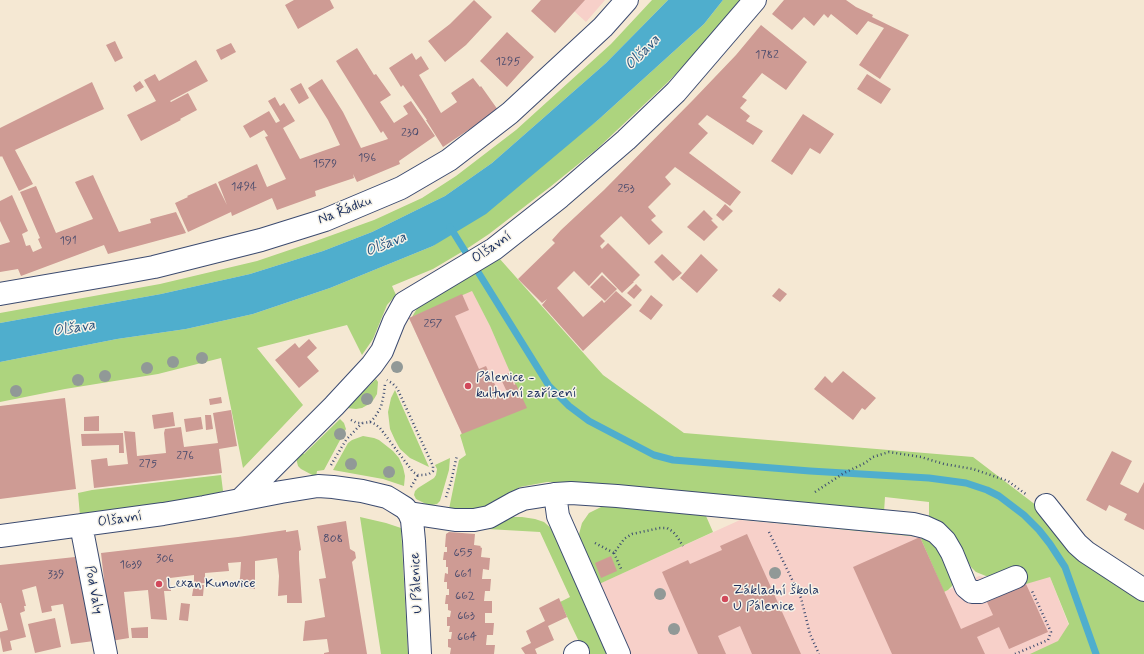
<!DOCTYPE html>
<html>
<head>
<meta charset="utf-8">
<style>
  body { margin:0 }
  canvas { display:block; background:#f5e8d3 }
</style>
</head>
<body>
<canvas width="1144" height="654"></canvas>
<script>
const ctx = document.querySelector('canvas').getContext('2d');
ctx.lineJoin = 'round';
function fillPath(path, color) { ctx.fillStyle = color; ctx.fill(path, 'evenodd'); }
const toPath = rows => new Path2D(rows.map(r => 'M' + r).join(''));
function strokePath(path, color, width, dash) { ctx.strokeStyle = color; ctx.lineWidth = width; ctx.lineCap = dash ? 'butt' : 'round'; ctx.setLineDash(dash || []); ctx.stroke(path); }
function drawText(font, color, halo, rows, align = 'center') {
  ctx.font = font + ' Mynerve,sans-serif'; ctx.lineWidth = 3; ctx.setLineDash([]); ctx.textBaseline = 'middle'; ctx.strokeStyle = halo; ctx.fillStyle = color; for (const [text, x, y, turn = 0] of rows) {
    ctx.save(); ctx.translate(x, y); ctx.rotate((+turn || 0) * Math.PI / 180); ctx.textAlign = isNaN(turn) ? turn : align; if (halo) ctx.strokeText(text, 0, 0); ctx.fillText(text, 0, 0); ctx.restore();
  }
}
fillPath(toPath([
  [562,0,605,0,586,22],
  [472,290,490,326,527,408,462,434,409,318],
  [740,520,920,537,944,592,979,576,984,577,994,576,1018,566,1050,577,1080,654,586,654,590,588]
]), '#f7d0c9');
fillPath(toPath([
  [652,0,668,0,606,63,492,163,445,196,372,232,323,251,250,274,161,294,0,323,0,313,160,284,257,261,313,242,374,220,422,198,456,176,516,130,611,44],
  [723,0,743,0,722,25,668,82,597,149,550,187,489,234,465,250,433,269,392,286,396,295,387,305,373,339,362,355,347,325,257,348,303,405,243,468,221,358,158,374,65,389,0,402,0,362,117,339,186,329,253,314,330,288,433,246,598,120,704,24],
  [499,258,603,375,684,433,973,457,1041,509,1144,595,1144,654,1030,654,1058,641,1069,624,1050,577,1026,584,1018,566,994,576,986,576,976,572,971,567,956,542,929,519,929,502,885,497,884,512,574,483,547,482,520,487,481,509,449,509,459,460,466,455,460,435,516,386,490,326,472,291,412,317,419,305],
  [376,379,378,382,377,394,374,399,371,403,362,408,356,409,347,408],
  [395,390,429,467,410,458,400,449,395,440,390,429,388,412,391,398],
  [340,419,344,423,346,429,324,470,317,471,316,477,301,469,298,466,296,458,300,451,304,454],
  [363,436,374,438,379,440,393,451,399,458,403,467,405,476,404,486,383,479,333,470,348,443,352,440],
  [450,458,449,470,440,501,437,504,432,505,428,505,416,499,414,495,415,491,418,488,434,478,436,475,437,469,435,465],
  [221,475,223,491,208,496,80,516,78,493,92,490],
  [615,503,931,537,954,579,952,586,948,590,944,592,920,537,706,516,713,532,597,585,580,543,579,534,582,523,589,513,607,504],
  [360,517,386,523,401,528,408,654,381,654],
  [512,517,522,517,535,519,544,522,553,530,610,654,585,654,560,602,570,597,540,532,487,529,499,521]
]), '#add47e');
fillPath(toPath([
  [668,0,723,0,704,24,598,120,486,214,433,246,330,288,253,314,186,329,117,339,0,362,0,323,161,294,250,274,323,251,372,232,445,196,492,163,606,63]
]), '#4faecd');
strokePath(toPath([
  [450,227,549,386,569,406,589,421,654,455,673,460,810,471,929,478,966,483,987,490,999,496,1024,515,1039,530,1050,544,1065,567,1096,654]
]), '#4faecd', 7);
fillPath(toPath([
  [294,0,330,0,334,8,298,29,285,5],
  [474,0,492,17,466,45,445,62,428,41,450,24],
  [541,0,585,0,555,33,531,11],
  [784,0,846,0,856,7,873,15,872,17,909,35,880,79,859,65,884,28,868,21,857,35,831,14,828,18,824,14,814,26,804,17,792,30,772,14],
  [761,25,807,62,786,90,762,73,742,97,747,100,740,108,750,116,746,121,763,131,753,145,707,115,698,124,708,133,689,153,741,192,730,206,675,167,665,177,671,184,648,207,656,216,651,220,663,232,649,245,621,216,600,236,605,241,600,246,602,249,608,243,640,275,633,282,634,282,622,293,602,272,589,286,574,271,557,288,583,317,602,300,604,303,616,291,632,305,583,351,542,305,547,299,542,303,518,279,555,243,552,240,561,230,604,190,693,100,736,55],
  [507,32,534,57,507,87,480,61],
  [115,41,123,58,115,62,106,45],
  [231,43,236,52,221,60,216,50],
  [357,48,374,75,376,74,391,95,380,102,394,123,408,114,403,106,411,101,435,136,399,161,400,164,357,182,353,174,354,178,315,191,316,196,277,210,272,198,232,216,231,212,188,232,175,203,188,197,187,196,216,183,227,205,218,182,257,164,267,187,286,179,265,137,268,136,264,130,250,138,243,126,269,111,276,123,280,121,268,101,275,97,280,106,284,103,295,121,283,128,300,159,340,145,328,120,308,88,322,79,343,112,361,148,388,139,383,131,381,133,336,61],
  [412,53,416,60,421,56,429,69,419,75,441,113,457,102,451,93,473,78,480,87,481,86,498,110,443,147,426,120,427,120,403,85,401,87,389,68],
  [196,60,208,81,170,101,171,102,188,93,197,110,180,119,181,120,141,141,127,115,156,101,144,80,155,74,159,81],
  [867,74,891,89,881,104,857,89],
  [140,81,144,87,136,92,133,86],
  [92,82,104,109,15,150,33,184,19,191,2,156,1,157,0,156,0,128],
  [301,83,309,98,299,104,290,89],
  [803,114,834,134,820,154,810,148,792,175,771,161],
  [93,175,119,232,151,223,150,219,176,212,186,233,108,254,104,245,21,276,18,269,0,272,0,245,10,242,0,221,0,201,12,195,28,231,22,234,26,246,30,245,33,252,42,248,38,239,40,238,20,192,36,186,56,233,93,219,75,182],
  [725,204,733,211,723,221,716,215],
  [704,210,713,219,711,220,718,227,704,241,687,227],
  [662,254,682,273,673,281,654,262],
  [701,254,718,270,697,293,680,278],
  [602,275,617,289,605,301,590,287],
  [636,284,642,290,634,299,627,293],
  [779,288,787,294,780,302,772,296],
  [462,294,469,310,455,316,479,369,486,366,500,395,507,392,500,377,509,373,514,385,516,384,527,408,462,434,409,318],
  [651,295,663,305,651,320,639,311],
  [309,339,317,348,307,357,319,371,299,388,275,360,295,343,299,348],
  [843,371,876,398,865,410,862,408,853,420,814,389,825,376,832,383],
  [221,397,222,403,210,405,209,399],
  [65,398,76,489,0,499,0,406],
  [231,410,237,446,219,449,222,473,94,488,91,460,107,458,108,466,128,464,124,431,135,432,137,456,166,453,164,433,165,429,181,427,184,447,218,443,213,413],
  [173,412,175,426,154,429,152,415],
  [205,415,211,415,213,429,206,430],
  [99,416,99,431,84,431,84,417],
  [201,417,203,429,186,432,184,419],
  [123,433,124,453,119,453,119,445,82,446,81,434],
  [1112,451,1132,461,1120,484,1138,493,1144,482,1144,530,1124,520,1127,514,1109,505,1106,511,1086,500],
  [346,521,350,549,355,552,356,558,352,562,367,654,324,654,324,653,329,652,327,639,303,641,305,621,325,617,319,579,326,578,317,526],
  [286,530,286,532,298,530,301,550,299,551,299,559,302,603,287,603,287,595,278,596,279,576,277,558,255,561,255,589,237,586,240,578,241,562,228,563,229,571,205,573,205,583,194,584,194,575,170,578,171,591,164,591,167,620,151,619,148,590,124,592,129,638,111,641,101,553,238,537],
  [449,532,475,534,474,545,481,546,480,547,482,548,481,557,490,558,489,570,483,569,482,579,491,579,490,591,485,591,484,601,492,601,492,613,485,613,485,623,494,623,493,635,487,635,486,645,495,645,494,654,450,654,451,648,448,647,448,639,451,639,452,632,449,632,450,626,447,626,447,617,450,617,451,611,448,610,448,604,445,604,446,595,449,595,449,589,447,589,447,582,444,582,445,573,448,574,448,567,446,567,446,560,443,560,444,552,447,552,447,547,445,547,446,534],
  [747,534,801,654,752,654,740,626,718,636,726,654,698,654,662,572,688,560,690,564,722,550,720,546],
  [920,537,961,629,993,615,987,602,1026,584,1048,632,1009,649,999,627,977,637,985,654,892,654,853,567],
  [611,556,617,571,601,578,595,563],
  [75,557,94,641,71,644,63,604,51,606,52,611,42,613,36,586,22,590,26,606,24,606,25,611,20,613,26,637,10,641,12,650,3,652,0,637,0,632,8,630,1,603,0,603,0,565],
  [194,584,204,585,203,596,192,596],
  [559,598,567,617,548,626,554,640,535,649,537,654,525,654,521,648,531,643,526,631,545,621,539,608],
  [181,603,190,604,188,621,179,620],
  [55,618,61,647,35,653,28,624],
  [148,627,148,638,132,638,131,628]
]), '#ce9b94');
const minor = toPath([
  [0,294,110,275,154,267,261,240,325,220,401,188,449,160,510,113,603,27,627,0],
  [555,494,558,516,619,654],
  [240,500,334,406,372,365,382,351,394,321,404,303,494,249,560,197,626,140,676,92,755,0],
  [1046,505,1077,544,1086,552,1144,590],
  [409,513,455,520,474,520,489,517,514,503,523,499,555,494,571,493,617,496,913,524,925,527,936,532,945,541,952,553,966,587,972,592,980,592,1016,577],
  [81,525,106,654],
  [0,536,163,514,204,507,281,492,318,486,333,487,362,491,387,497,392,500,405,508,409,513,412,520,414,541,420,654],
  [575,654,578,652]
]);
strokePath(minor, '#3c4b70', 24);
strokePath(toPath([
  [351,420,357,423,363,423,370,422,375,417,381,407,384,393,385,384],
  [370,422,375,424,380,428,413,472,418,475,424,475,429,474,433,471,433,466,397,388,392,383,387,380],
  [331,465,346,440,362,423],
  [411,487,418,475],
  [815,492,844,473,865,463,873,457,889,452,921,457,944,464,973,469,1008,481,1027,495],
  [446,497,451,482,457,455],
  [769,532,801,598,810,634,819,654],
  [595,543,614,553,624,539,632,534,660,528,667,528,672,531,676,535,683,546],
  [614,553,622,571],
  [1015,654,1048,640,1051,632,1032,591]
]), '#3c4b70', 2.5, [1, 3]);
strokePath(minor, '#fff', 22);
ctx.fillStyle = '#919997';
for (const [x, y] of [
  [202,358],
  [173,362],
  [397,367],
  [147,368],
  [105,376],
  [78,380],
  [16,391],
  [367,399],
  [340,434],
  [351,464],
  [389,472],
  [775,573],
  [660,594],
  [674,629]
]) { ctx.beginPath(); ctx.arc(x, y, 6, 0, 2 * Math.PI); ctx.fill(); }
for (const [x, y, r, color] of [
  [468,386,4,"#d1495b"],
  [159,584,4,"#d1495b"],
  [725,599,4,"#d1495b"]
]) { const dot = new Path2D(); dot.arc(x, y, r, 0, 2 * Math.PI); ctx.fillStyle = color; ctx.fill(dot); strokePath(dot, '#f7f3e8', 1.5); }
drawText('12px', '#484a6c', null, [
  ["1782",767,55],
  ["1295",508,62],
  ["230",410,133],
  ["196",367,158],
  ["1579",325,164],
  ["1494",244,187],
  ["253",626,189],
  ["191",68,241],
  ["257",433,324],
  ["276",185,456],
  ["275",148,464],
  ["808",333,539],
  ["655",463,553],
  ["306",165,559],
  ["1639",131,565],
  ["661",463,574],
  ["339",56,575],
  ["662",465,596],
  ["663",466,616],
  ["664",467,637]
]);
drawText('14px', '#1b2f5e', '#f7f3e8', [
  ["Na Řádku",345,211,-21],
  ["Olšavní",492,248,-34],
  ["Olšavní",120,520,-8],
  ["U Pálenice",417,583,-93],
  ["Pod Valy",93,590,79]
]);
drawText('14px', '#1b2f5e', '#f7f3e8', [
  ["Pálenice -",476,378],
  ["kulturní zařízení",476,394],
  ["Lexan Kunovice",167,584],
  ["Základní škola",733,591],
  ["U Pálenice",733,607]
], 'left');
drawText('italic 15px', '#2b557f', '#f7f3e8', [
  ["Olšava",643,53,-45],
  ["Olšava",386,245,-22],
  ["Olšava",74,329,-9]
]);
</script>
</body>
</html>
